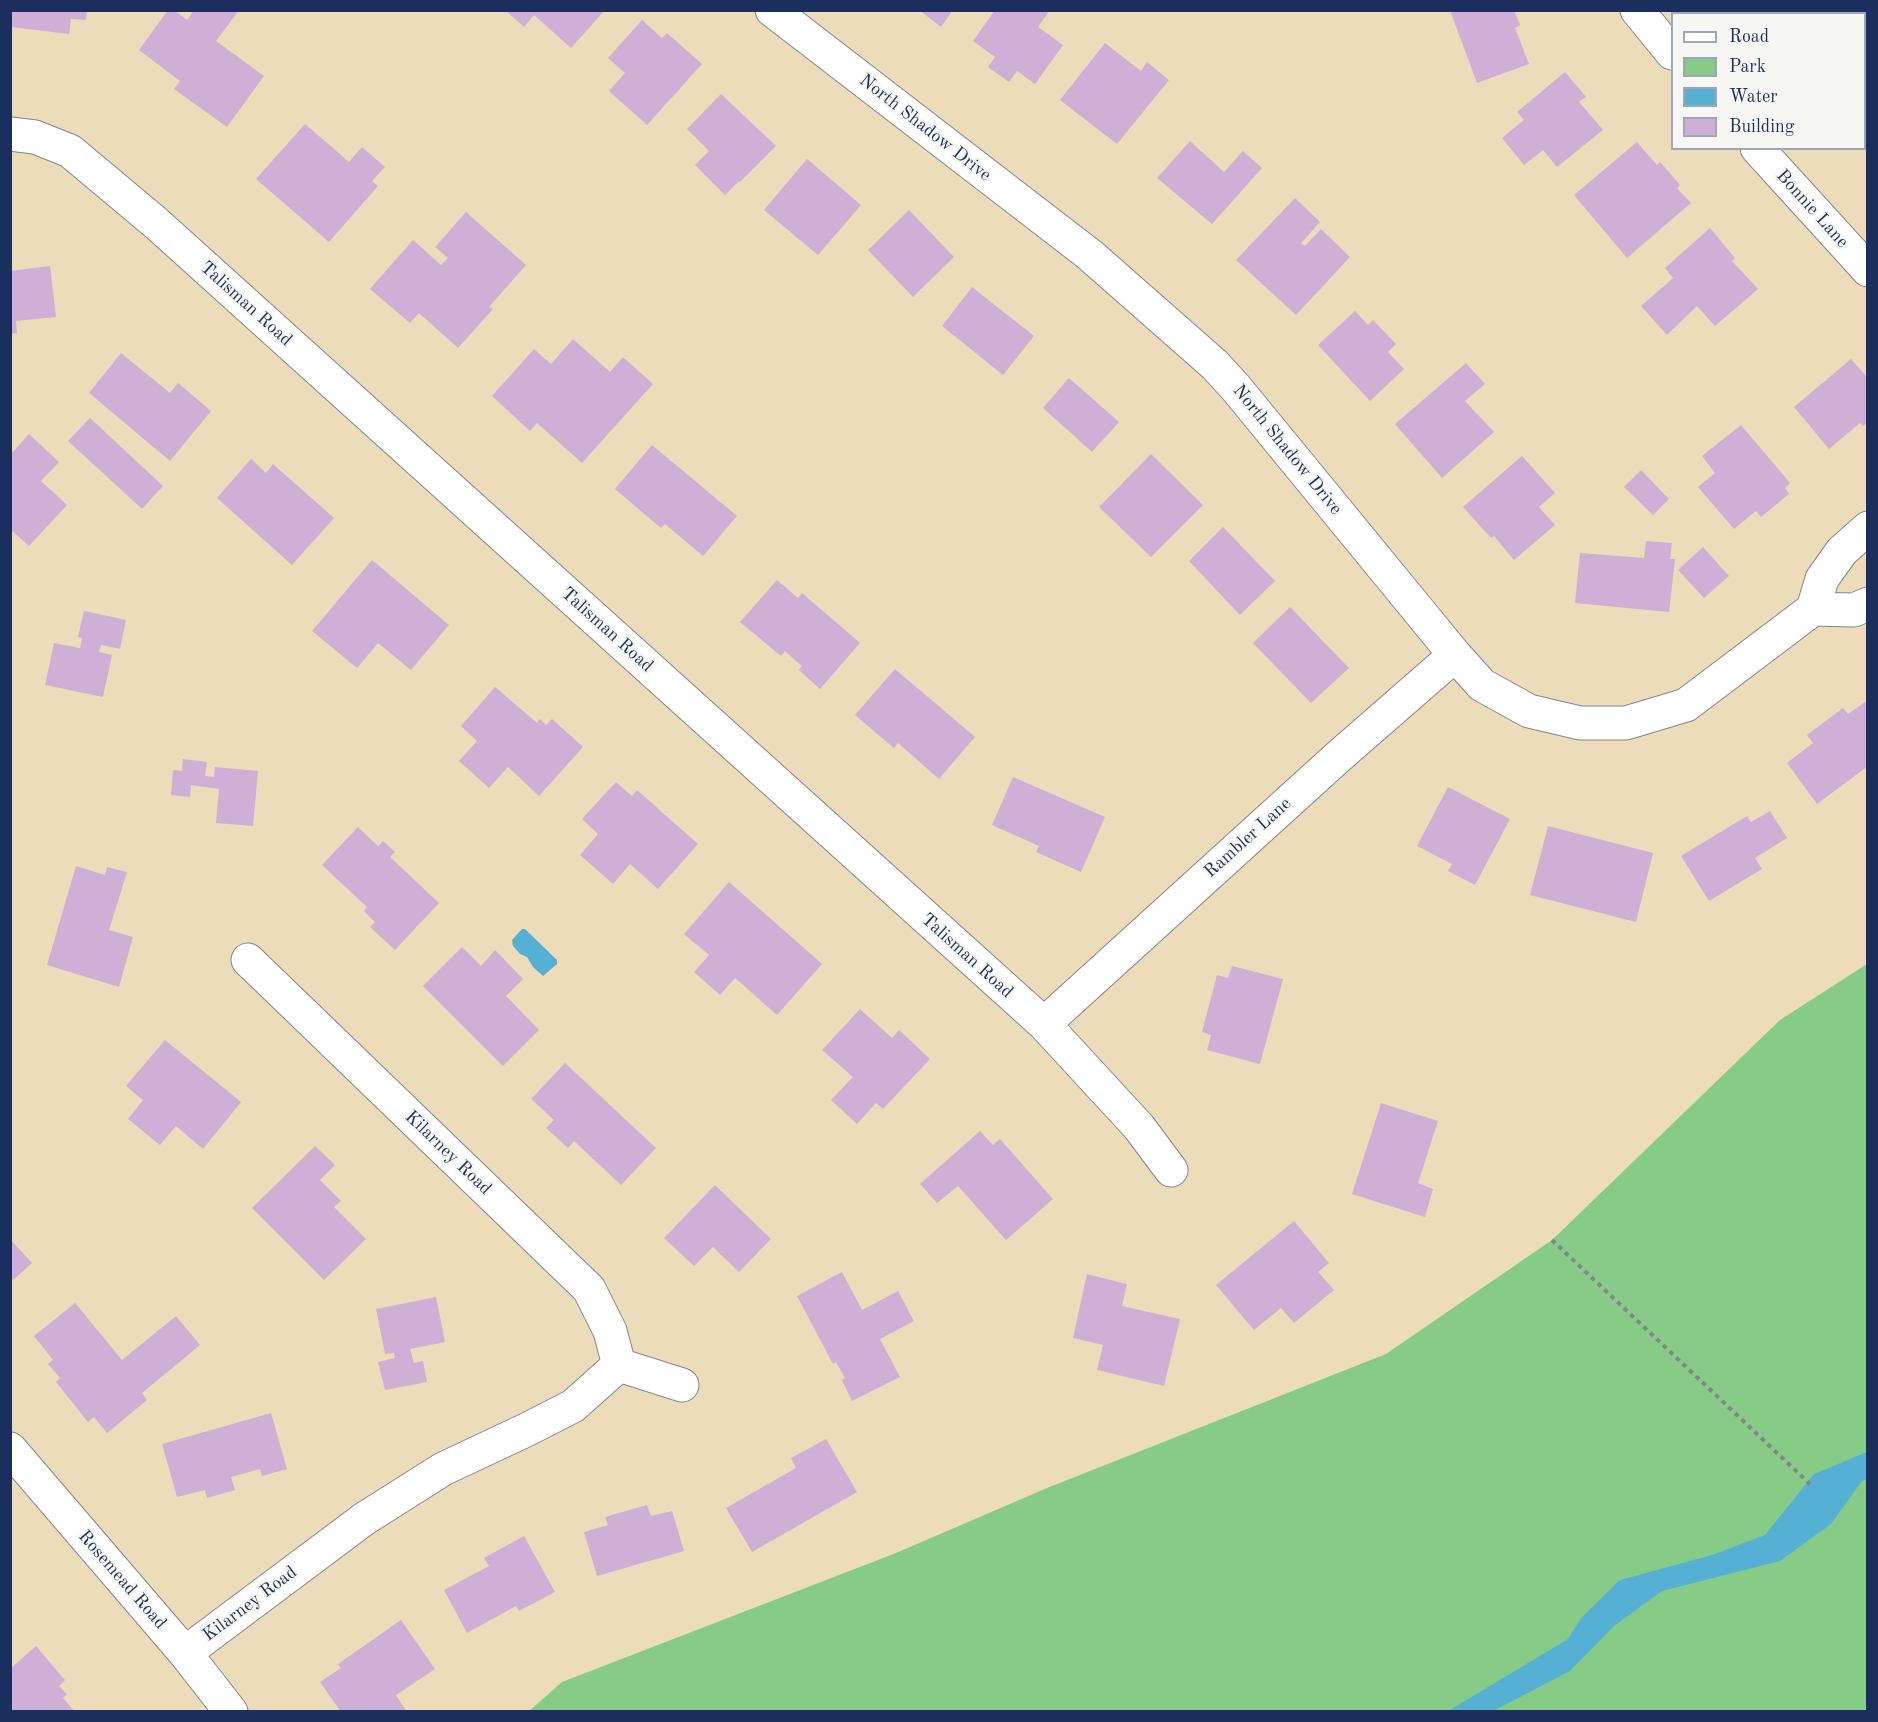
<!DOCTYPE html>
<html>
<head>
<meta charset="utf-8">
<style>
  body { margin:0 }
  #map { position:relative; width:1878px; height:1722px; overflow:hidden; background:#eddcba; font-family:"Old Standard TT",serif }
  canvas { display:block }
  .frame { position:absolute; inset:0; border:12px solid #1b2f5e; pointer-events:none }
  .legend { position:absolute; left:1671px; top:12px; width:195px; height:138px; box-sizing:border-box; background:#f6f6f2; border:2px solid #9ea6b7; margin:0; padding:8px 10px; list-style:none; font-size:18px; color:#1b2f5e }
  .legend li { display:flex; align-items:center; gap:12px; height:30px }
  .legend b { width:30px; border:2px solid #9ea6b7 }
</style>
</head>
<body>
<div id="map">
<canvas width="1878" height="1722"></canvas>
<div class="frame"></div>
<ul class="legend">
<li><b style="height:8px;background:#fff"></b>Road</li>
<li><b style="height:16px;background:#86cc87"></b>Park</li>
<li><b style="height:16px;background:#56b0d4"></b>Water</li>
<li><b style="height:16px;background:#cfafd5"></b>Building</li>
</ul>
</div>
<script>
const ctx = document.querySelector('canvas').getContext('2d');
ctx.lineJoin = 'round';
function fillPath(path, color) { ctx.fillStyle = color; ctx.fill(path, 'evenodd'); }
const toPath = rows => new Path2D(rows.map(r => 'M' + r).join(''));
function strokePath(path, color, width, dash) { ctx.strokeStyle = color; ctx.lineWidth = width; ctx.lineCap = dash ? 'butt' : 'round'; ctx.setLineDash(dash || []); ctx.stroke(path); }
function drawText(font, color, halo, rows, align = 'center') {
  ctx.font = font + ' "Old Standard TT",serif'; ctx.lineWidth = 5; ctx.setLineDash([]); ctx.textBaseline = 'middle'; ctx.strokeStyle = halo; ctx.fillStyle = color; for (const [text, x, y, turn = 0] of rows) {
    ctx.save(); ctx.translate(x, y); ctx.rotate((+turn || 0) * Math.PI / 180); ctx.textAlign = isNaN(turn) ? turn : align; if (halo) ctx.strokeText(text, 0, 0); ctx.fillText(text, 0, 0); ctx.restore();
  }
}
fillPath(toPath([
  [1867,964,1867,1711,528,1712,562,1682,896,1553,1047,1488,1386,1354,1552,1240,1780,1020]
]), '#86cc87');
fillPath(toPath([
  [522,929,525,929,557,960,557,964,543,976,533,967,527,957,520,954,513,946,512,940],
  [1867,1452,1867,1479,1862,1481,1831,1524,1780,1561,1662,1591,1614,1626,1570,1671,1493,1711,1448,1711,1568,1639,1581,1618,1620,1580,1712,1555,1765,1535,1814,1474]
]), '#56b0d4');
fillPath(toPath([
  [10,10,87,10,86,20,71,19,69,34,11,27,12,14],
  [168,10,174,10,187,20,194,10,234,10,237,13,216,41,264,76,227,127,174,89,180,81,139,50],
  [505,10,605,10,571,48,534,15,524,27],
  [919,10,953,10,941,27],
  [995,10,1050,10,1038,27,1063,45,1035,84,1017,71,1009,82,988,67,995,57,973,41],
  [1457,10,1514,10,1520,25,1515,28,1529,64,1477,83,1451,13],
  [1805,10,1855,10,1855,14,1805,14],
  [642,20,662,38,667,33,702,64,647,125,609,91,625,73,608,58],
  [1105,43,1141,71,1147,62,1169,80,1117,144,1060,100],
  [1565,72,1586,97,1579,102,1603,130,1557,167,1543,150,1524,165,1502,138,1524,120,1517,112],
  [721,94,776,146,740,182,739,181,725,195,695,165,709,151,687,129],
  [305,124,349,162,362,147,385,167,372,181,378,186,329,242,256,179],
  [1190,141,1224,172,1243,151,1262,168,1212,224,1157,178],
  [1637,142,1657,165,1660,162,1680,185,1677,188,1691,203,1627,258,1574,195],
  [807,159,861,205,818,255,764,210],
  [1295,198,1320,222,1301,243,1305,246,1321,229,1350,257,1296,315,1236,260],
  [909,210,954,257,913,297,868,250],
  [466,212,526,265,489,307,493,309,458,348,419,313,410,323,370,289,413,240,441,265,448,258,435,247],
  [1710,228,1735,258,1732,261,1758,289,1715,326,1697,306,1667,335,1641,306,1673,278,1665,268],
  [50,266,56,317,16,321,17,333,10,334,10,271],
  [972,287,1034,336,1003,375,942,326],
  [1355,311,1368,325,1373,320,1396,344,1388,352,1404,369,1370,401,1318,345],
  [573,339,610,372,623,357,653,384,582,463,537,423,530,431,492,396,534,349,551,364],
  [121,353,170,393,178,383,211,411,170,461,89,393],
  [1851,359,1868,378,1868,422,1863,426,1860,423,1829,449,1794,407],
  [1466,363,1485,384,1465,401,1494,432,1442,478,1395,424],
  [1069,378,1119,422,1092,452,1043,408],
  [90,418,163,486,142,509,68,441],
  [1741,425,1790,483,1785,488,1789,494,1761,517,1756,511,1734,529,1698,487,1715,473,1702,456],
  [29,434,59,462,41,481,67,505,29,546,10,529,10,450,13,452],
  [652,445,737,516,703,556,665,524,661,528,615,489],
  [1151,454,1203,505,1151,557,1099,507],
  [1522,456,1555,493,1539,507,1555,525,1514,560,1494,536,1491,538,1463,507],
  [251,459,266,473,273,464,334,518,292,565,217,498],
  [1641,470,1669,499,1653,515,1624,487],
  [1223,527,1275,581,1240,615,1189,561],
  [1646,541,1672,543,1670,559,1675,559,1669,612,1575,603,1580,553,1644,558],
  [1703,547,1729,576,1704,598,1678,570],
  [372,560,449,625,411,670,378,643,357,668,312,631],
  [777,580,798,598,802,593,860,643,820,689,799,670,802,666,785,651,781,656,740,622],
  [1290,607,1349,668,1311,703,1253,643],
  [84,611,126,620,120,649,101,645,99,652,112,655,103,697,45,685,54,643,80,648,82,638,78,637],
  [895,669,975,737,939,779,898,743,894,748,855,715],
  [495,687,537,723,540,719,546,725,552,719,583,747,539,796,508,767,489,788,459,761,477,741,461,726],
  [1868,700,1868,766,1817,804,1787,763,1813,743,1807,735,1843,708,1848,714],
  [183,759,207,762,205,776,214,777,215,767,258,771,253,826,216,823,219,789,191,785,190,797,171,795,173,770,182,771],
  [1013,777,1105,817,1081,872,1036,852,1039,846,992,825],
  [616,782,632,796,637,790,698,844,658,889,630,864,613,884,580,855,598,834,582,819],
  [1448,787,1510,819,1475,885,1448,871,1452,864,1417,846],
  [1770,811,1787,838,1755,858,1762,869,1709,901,1681,856,1747,816,1751,822],
  [1548,826,1653,853,1636,922,1530,895],
  [358,827,378,846,383,841,395,852,390,857,439,903,395,950,370,927,375,922,364,911,367,907,322,865],
  [76,866,105,875,107,867,127,872,109,930,133,937,119,987,47,965],
  [729,882,822,964,777,1015,735,978,720,995,694,972,709,955,684,934],
  [462,947,481,966,495,950,523,979,506,996,539,1030,503,1066,423,986],
  [1232,966,1283,979,1260,1064,1207,1050,1211,1035,1202,1032,1217,975,1228,978],
  [860,1009,892,1038,899,1030,930,1059,883,1109,876,1103,857,1124,831,1100,853,1077,822,1050],
  [165,1040,241,1102,203,1149,176,1126,160,1145,128,1119,143,1100,126,1086],
  [565,1063,656,1148,621,1185,574,1141,568,1148,546,1128,554,1120,531,1099],
  [1381,1103,1438,1121,1418,1183,1433,1189,1425,1217,1352,1194],
  [980,1131,993,1145,1000,1139,1053,1199,1006,1240,958,1186,937,1203,920,1184],
  [315,1146,335,1165,320,1180,341,1201,334,1207,366,1239,324,1280,252,1208],
  [715,1185,771,1239,739,1272,713,1247,694,1266,664,1238],
  [1294,1221,1329,1263,1318,1272,1334,1290,1294,1323,1281,1308,1254,1330,1216,1285],
  [10,1239,32,1263,13,1280,10,1277],
  [842,1272,862,1310,898,1291,914,1321,880,1339,900,1377,852,1401,842,1380,845,1378,836,1362,833,1364,797,1296],
  [1087,1274,1127,1284,1122,1306,1180,1319,1164,1386,1097,1370,1103,1345,1073,1338],
  [436,1297,445,1342,410,1349,414,1363,423,1361,427,1382,385,1390,378,1362,395,1358,394,1353,385,1354,376,1309],
  [75,1303,122,1360,176,1316,200,1345,142,1393,147,1400,107,1433,94,1417,88,1422,56,1382,60,1378,48,1364,53,1360,34,1336],
  [271,1413,287,1469,262,1476,260,1469,231,1477,235,1490,207,1498,205,1490,177,1497,162,1444],
  [826,1439,857,1492,752,1552,726,1508,796,1468,791,1458],
  [647,1505,651,1516,672,1511,684,1551,597,1576,584,1532,608,1525,605,1517],
  [524,1536,555,1592,519,1611,516,1606,467,1633,444,1590,489,1566,484,1558],
  [401,1620,435,1669,396,1695,407,1712,341,1712,320,1682,341,1668,338,1664],
  [36,1646,65,1680,59,1686,67,1694,63,1698,75,1712,10,1711,10,1669]
]), '#cfafd5');
const minor = toPath([
  [772,10,1090,255,1215,365,1236,388,1455,655,1482,685,1529,711,1580,723,1626,723,1686,705,1813,609,1822,579,1842,551,1868,528],
  [1637,10,1672,53],
  [10,134,35,137,70,151,156,223,1044,1024,1139,1127,1171,1170],
  [1757,148,1868,270],
  [1813,609,1854,610,1868,604],
  [248,960,589,1289,610,1331,619,1365],
  [1044,1024,1338,757,1455,655],
  [10,1449,185,1653,231,1712],
  [185,1653,364,1519,443,1469,526,1430,573,1406,619,1365,682,1385]
]);
strokePath(minor, '#84868c', 35);
strokePath(toPath([
  [1552,1240,1813,1487]
]), '#84868c', 4, [4.5, 4.5]);
strokePath(minor, '#fff', 33);
drawText('18px', '#1b2f5e', '#f6f6f2', [
  ["North Shadow Drive",925,128,38],
  ["Bonnie Lane",1812,209,48],
  ["Talisman Road",246,304,42],
  ["North Shadow Drive",1287,450,51],
  ["Talisman Road",607,630,42],
  ["Rambler Lane",1248,838,-42],
  ["Talisman Road",967,956,42],
  ["Kilarney Road",448,1153,44],
  ["Rosemead Road",122,1580,49],
  ["Kilarney Road",250,1604,-37]
]);
</script>
</body>
</html>
